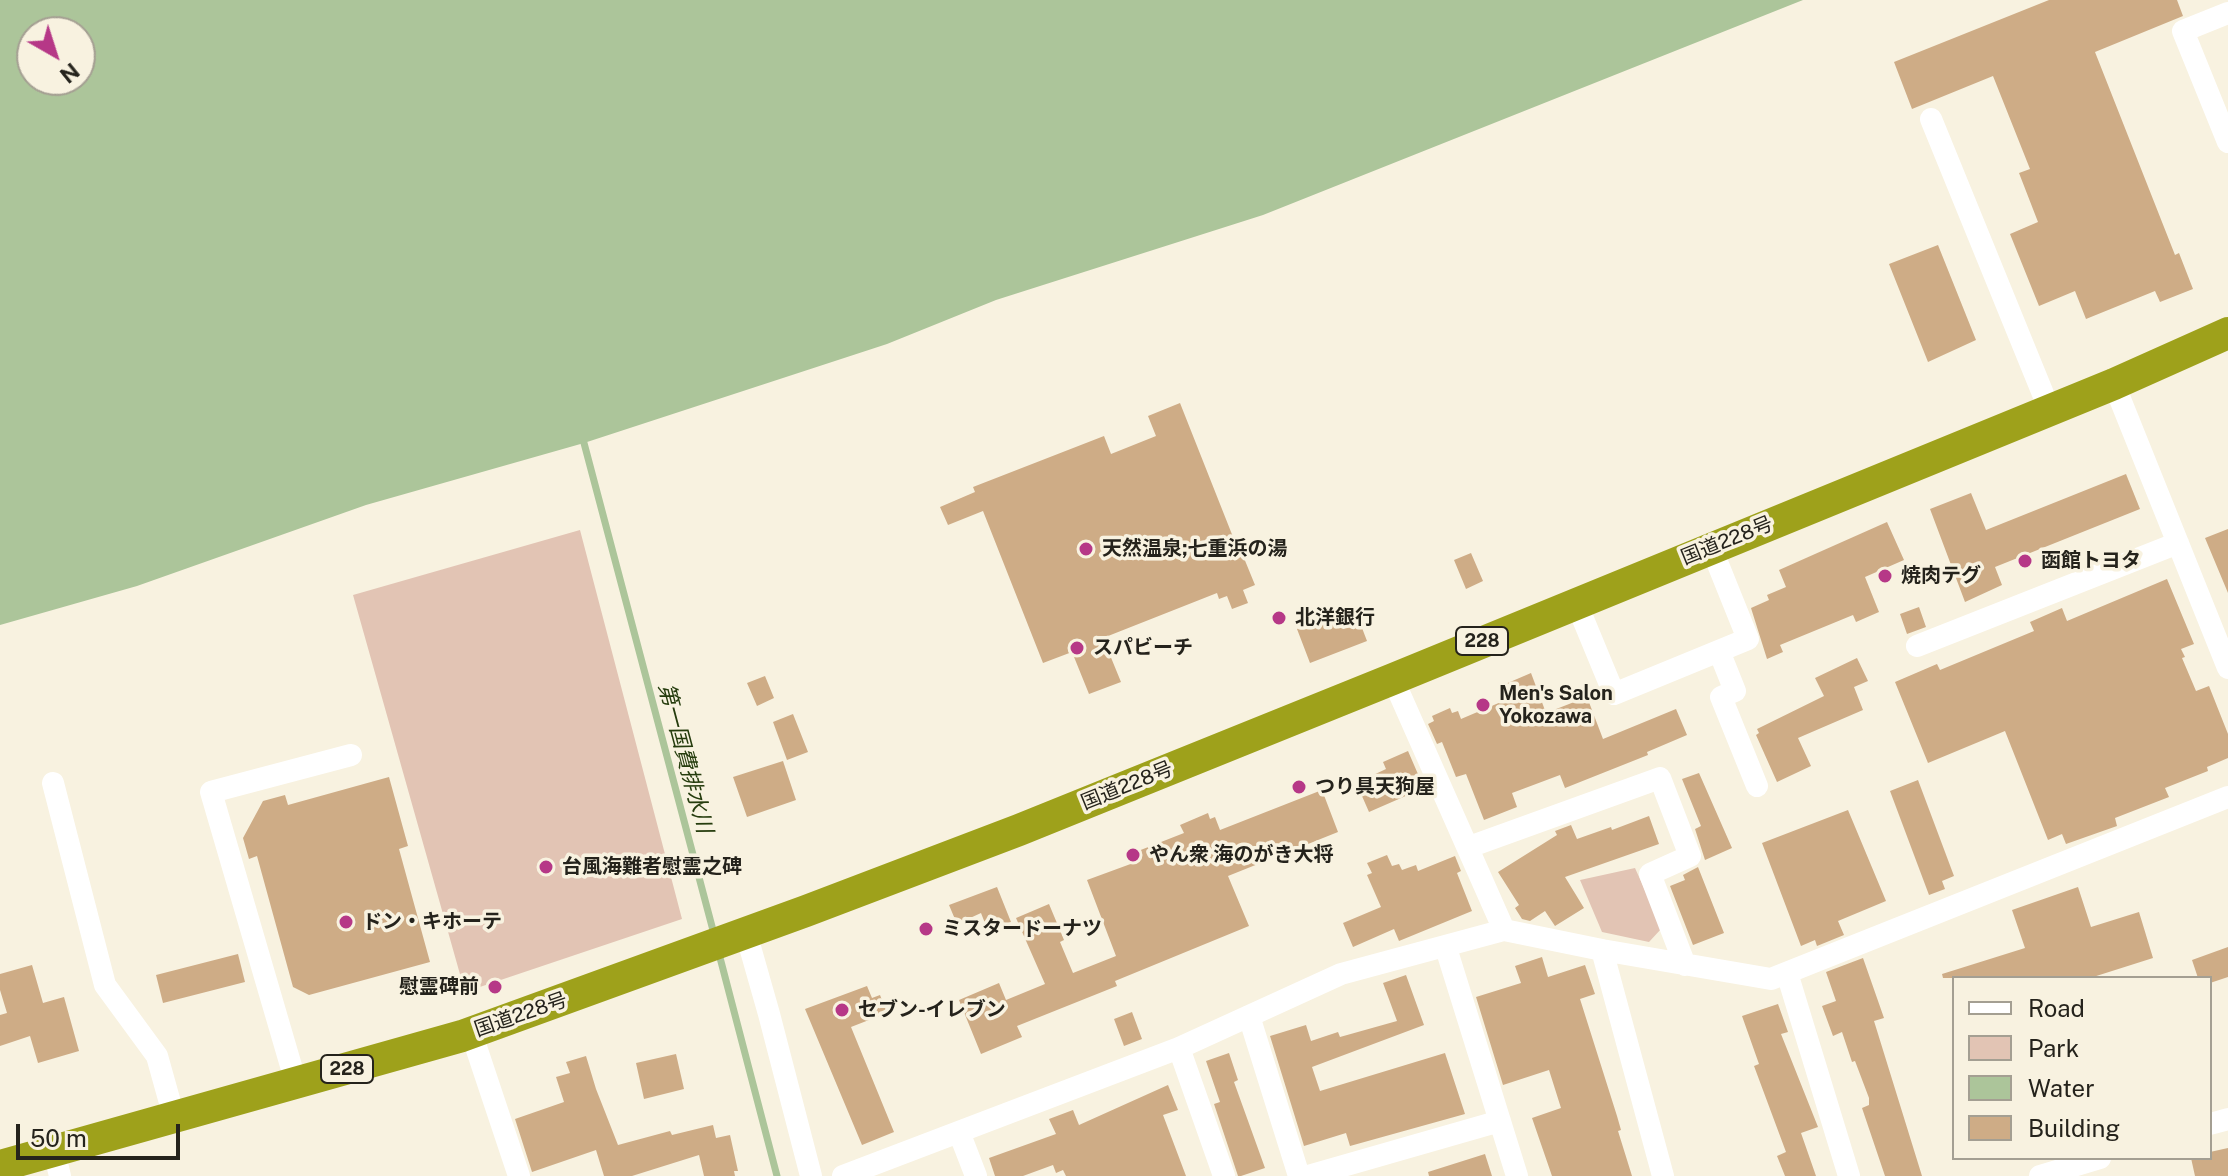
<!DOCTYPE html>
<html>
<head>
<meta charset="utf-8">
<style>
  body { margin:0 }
  #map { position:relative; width:2228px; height:1176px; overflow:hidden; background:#f8f2e0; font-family:"Public Sans",sans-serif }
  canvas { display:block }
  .legend { position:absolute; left:1952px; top:976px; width:260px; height:184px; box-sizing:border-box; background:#f8f2e0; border:2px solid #a49f92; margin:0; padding:10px 14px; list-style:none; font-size:24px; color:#25231c }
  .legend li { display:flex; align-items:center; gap:16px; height:40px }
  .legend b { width:40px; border:2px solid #a49f92 }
  .north { position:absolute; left:16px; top:16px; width:80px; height:80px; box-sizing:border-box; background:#f8f2e0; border:2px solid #a49f92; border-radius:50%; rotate:141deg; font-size:22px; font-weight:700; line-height:32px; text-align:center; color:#25231c }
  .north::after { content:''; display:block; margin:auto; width:28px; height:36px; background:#b63887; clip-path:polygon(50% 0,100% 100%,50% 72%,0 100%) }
  .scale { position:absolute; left:16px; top:1124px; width:164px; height:36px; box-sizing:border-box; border:4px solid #25231c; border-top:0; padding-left:10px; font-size:24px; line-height:28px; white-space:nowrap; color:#25231c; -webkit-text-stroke:6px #f8f2e0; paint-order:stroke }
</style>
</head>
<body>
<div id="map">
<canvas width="2228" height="1176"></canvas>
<ul class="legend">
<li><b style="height:10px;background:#fff"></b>Road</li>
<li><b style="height:22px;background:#e2c4b4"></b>Park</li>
<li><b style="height:22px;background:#acc59a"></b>Water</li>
<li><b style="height:22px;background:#ceac86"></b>Building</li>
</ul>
<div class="north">N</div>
<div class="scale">50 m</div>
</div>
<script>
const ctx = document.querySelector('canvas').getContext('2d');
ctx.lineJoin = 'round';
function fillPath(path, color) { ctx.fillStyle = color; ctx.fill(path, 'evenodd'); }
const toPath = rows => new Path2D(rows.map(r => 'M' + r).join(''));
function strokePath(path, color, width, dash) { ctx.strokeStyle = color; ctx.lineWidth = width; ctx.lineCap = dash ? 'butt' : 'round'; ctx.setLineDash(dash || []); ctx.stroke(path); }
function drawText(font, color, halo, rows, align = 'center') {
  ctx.font = font + ' "Public Sans","Noto Sans JP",sans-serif'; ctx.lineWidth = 7; ctx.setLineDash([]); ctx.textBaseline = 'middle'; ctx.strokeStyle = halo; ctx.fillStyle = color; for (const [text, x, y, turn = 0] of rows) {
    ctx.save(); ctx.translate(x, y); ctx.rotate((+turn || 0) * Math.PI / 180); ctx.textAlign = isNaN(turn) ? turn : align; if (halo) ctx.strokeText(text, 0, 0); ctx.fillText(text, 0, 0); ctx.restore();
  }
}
fillPath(toPath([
  [580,530,682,919,465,992,353,595],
  [1635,868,1662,928,1649,942,1602,932,1580,880]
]), '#e2c4b4');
fillPath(toPath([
  [0,0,1803,0,1263,215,996,300,887,344,584,443,366,505,137,586,0,625],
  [32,32,80,32,80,80,32,80]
]), '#acc59a');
strokePath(toPath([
  [584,443,714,934],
  [718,950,777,1176]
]), '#acc59a', 7);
fillPath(toPath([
  [2049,0,2177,0,2183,16,2095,52,2175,255,2179,253,2193,289,2160,302,2155,291,2086,319,2075,291,2039,306,2010,234,2038,222,2019,173,2030,169,1993,76,1912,109,1894,62],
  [1938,245,1976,340,1928,362,1889,264],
  [1180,403,1235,542,1237,541,1255,585,1243,590,1248,603,1232,609,1227,596,1219,599,1217,593,1103,638,1121,682,1089,694,1072,652,1043,663,983,511,948,525,940,507,975,492,973,487,1104,436,1111,454,1156,436,1148,416],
  [2126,474,2140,509,1995,567,2002,585,1965,602,1930,509,1971,493,1986,530],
  [1887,522,1904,560,1865,577,1879,612,1856,622,1853,615,1780,645,1783,652,1767,659,1751,608,1769,600,1767,595,1786,587,1779,570],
  [2228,529,2228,593,2205,538],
  [1471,553,1483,581,1466,589,1454,560],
  [2167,579,2194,644,2181,649,2185,657,2182,658,2196,691,2209,686,2228,734,2228,758,2207,767,2208,771,2165,788,2169,797,2115,818,2117,826,2066,844,2062,834,2048,840,2005,731,1928,763,1895,682,1937,664,1940,670,2034,631,2030,622,2062,608,2067,621],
  [1354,607,1367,641,1310,663,1297,629],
  [1919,607,1926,627,1907,634,1900,614],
  [1857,658,1868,681,1854,687,1863,710,1798,738,1811,766,1777,782,1756,735,1759,733,1757,729,1824,696,1815,678],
  [1531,673,1546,713,1587,697,1603,739,1676,709,1687,735,1647,752,1648,755,1565,788,1560,775,1512,793,1517,807,1484,820,1466,774,1456,777,1442,742,1437,744,1428,724,1434,721,1432,716,1450,708,1452,713,1458,711,1461,719,1508,699,1503,685],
  [765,676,774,698,757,706,747,683],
  [793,714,808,752,787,760,773,722],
  [1408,751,1424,788,1369,812,1358,787,1371,782,1369,777,1386,769,1383,762],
  [783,761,796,800,747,817,733,777],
  [1699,773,1732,848,1705,860,1695,829,1701,826,1682,779],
  [389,777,408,846,399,849,430,962,309,995,293,987,257,856,249,859,243,838,263,801,285,795,288,805],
  [1918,780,1954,876,1942,881,1945,889,1929,895,1890,791],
  [1322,790,1338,832,1228,876,1249,926,1115,981,1117,986,1017,1026,1022,1037,981,1054,959,1000,999,983,1006,1000,1045,984,1016,918,1049,904,1064,940,1060,942,1073,973,1116,956,1087,880,1136,862,1133,853,1184,833,1180,825,1208,813,1210,819,1215,817,1220,830],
  [1848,810,1886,901,1838,921,1844,935,1817,946,1815,940,1801,946,1762,843],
  [1649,816,1659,844,1565,877,1584,908,1555,926,1545,911,1530,921,1522,919,1515,908,1519,905,1498,872,1557,835,1555,831,1571,825,1577,839,1611,827,1612,830],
  [1387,855,1392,866,1399,864,1402,870,1416,865,1418,871,1455,856,1461,871,1457,873,1472,911,1399,941,1394,929,1353,947,1343,923,1381,907,1367,875,1372,873,1367,863],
  [1698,867,1724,933,1693,945,1670,886,1685,880,1683,875],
  [997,887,1011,922,988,931,981,913,957,924,949,905],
  [2078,887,2091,927,2139,912,2153,958,2090,978,1943,978,1942,974,2025,948,2012,910],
  [2228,947,2228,977,2210,983,2210,978,2198,978,2192,960],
  [238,954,245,982,163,1003,156,975],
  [1542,957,1548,977,1585,965,1595,994,1580,999,1617,1116,1621,1130,1618,1131,1632,1176,1552,1176,1532,1118,1561,1108,1549,1070,1503,1085,1476,997,1521,983,1515,966],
  [1863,958,1884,1018,1874,1021,1922,1176,1885,1176,1862,1108,1869,1105,1869,1098,1855,1061,1852,1062,1842,1032,1833,1036,1822,1006,1836,1001,1826,972],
  [32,965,43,1003,64,997,79,1051,38,1063,30,1036,0,1046,0,1015,7,1013,0,990,0,974],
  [1406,975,1424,1025,1312,1067,1320,1091,1445,1053,1465,1114,1350,1146,1346,1133,1304,1146,1270,1036,1306,1025,1311,1041,1338,1032,1340,1037,1397,1021,1383,983],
  [867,986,872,998,880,995,887,1013,851,1027,894,1132,862,1145,805,1009],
  [1778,1004,1788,1032,1781,1034,1818,1127,1801,1133,1816,1176,1785,1176,1777,1156,1786,1152,1754,1066,1759,1064,1742,1016],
  [1132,1012,1142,1039,1124,1046,1114,1019],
  [1229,1053,1238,1080,1234,1082,1265,1168,1241,1176,1238,1176,1214,1104,1220,1102,1206,1061],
  [676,1054,684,1089,644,1099,636,1063],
  [586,1056,596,1089,618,1145,670,1131,672,1135,713,1125,716,1138,730,1135,738,1171,734,1171,735,1176,704,1176,699,1155,632,1176,604,1176,596,1150,532,1172,515,1119,564,1102,556,1077,570,1073,566,1062],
  [1168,1085,1178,1110,1163,1115,1186,1176,1066,1176,1063,1170,1056,1173,1053,1165,1023,1176,995,1176,989,1158,1056,1134,1049,1119,1073,1110,1079,1125],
  [2228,1148,2228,1176,2195,1176,2191,1158,2210,1158,2210,1152],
  [1485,1154,1492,1176,1429,1176,1428,1172]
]), '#ceac86');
strokePath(toPath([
  [2228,13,2183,31,2228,142],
  [1931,119,2050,411],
  [2114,384,2228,668],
  [1576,602,1614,694,1748,639,1711,547],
  [1917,646,2178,543],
  [1719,651,1735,691,1721,697,1757,786],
  [1393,679,1504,930],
  [53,783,105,985,157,1056,174,1117],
  [1469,847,1660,778,1690,856,1650,874,1685,965],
  [746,933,769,1014,811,1176],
  [1446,948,1517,1176],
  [1602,950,1663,1176],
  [1787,973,1849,1176],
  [1249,1016,1299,1176],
  [471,1032,519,1176],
  [1179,1048,1224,1176],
  [296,1083,211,792,351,755],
  [2210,1124,2228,1119],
  [959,1132,976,1176],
  [54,1151,60,1176],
  [843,1176,1179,1048,1341,974,1504,930,1602,950,1771,979,2228,797],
  [1308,1176,1500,1121],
  [2040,1176,2100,1158]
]), '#fff', 22);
strokePath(toPath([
  [0,1166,462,1036,806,911,1019,830,1393,679,2114,384,2228,333]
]), '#9ea11b', 32);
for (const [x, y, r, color] of [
  [1086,549,8,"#b63887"],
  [2025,561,8,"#b63887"],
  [1885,576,8,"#b63887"],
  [1279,618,8,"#b63887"],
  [1077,648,8,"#b63887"],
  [1483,705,8,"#b63887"],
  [1299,787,8,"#b63887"],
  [1133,855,8,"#b63887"],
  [546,867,8,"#b63887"],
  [346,922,8,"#b63887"],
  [926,929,8,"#b63887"],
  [495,987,8,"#b63887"],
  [842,1010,8,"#b63887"]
]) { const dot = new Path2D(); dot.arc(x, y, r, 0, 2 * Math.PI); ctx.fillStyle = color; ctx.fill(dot); strokePath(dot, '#f8f2e0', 3); }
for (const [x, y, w] of [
  [1482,641,52],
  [347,1069,52]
]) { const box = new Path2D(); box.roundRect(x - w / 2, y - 14, w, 28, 6); ctx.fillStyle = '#f8f2e0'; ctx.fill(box); strokePath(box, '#25231c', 2); }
drawText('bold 18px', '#25231c', null, [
  ["228",1482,641],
  ["228",347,1069]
]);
drawText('20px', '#25231c', '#f8f2e0', [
  ["国道228号",1727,541,-22],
  ["国道228号",1127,786,-22],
  ["国道228号",521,1015,-19]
]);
drawText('bold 20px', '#25231c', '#f8f2e0', [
  ["天然温泉;七重浜の湯",1102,549],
  ["函館トヨタ",2041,561],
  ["焼肉テグ",1901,576],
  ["北洋銀行",1295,618],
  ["スパビーチ",1093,648],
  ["Men's Salon",1499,694],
  ["Yokozawa",1499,717],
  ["つり具天狗屋",1315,787],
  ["やん衆 海のがき大将",1149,855],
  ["台風海難者慰霊之碑",562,867],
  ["ドン・キホーテ",362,922],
  ["ミスタードーナツ",942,929],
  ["慰霊碑前",479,987,"right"],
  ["セブン-イレブン",858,1010]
], 'left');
drawText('italic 22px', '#253c0d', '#f8f2e0', [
  ["第一国費排水川",685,758,75]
]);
</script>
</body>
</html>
